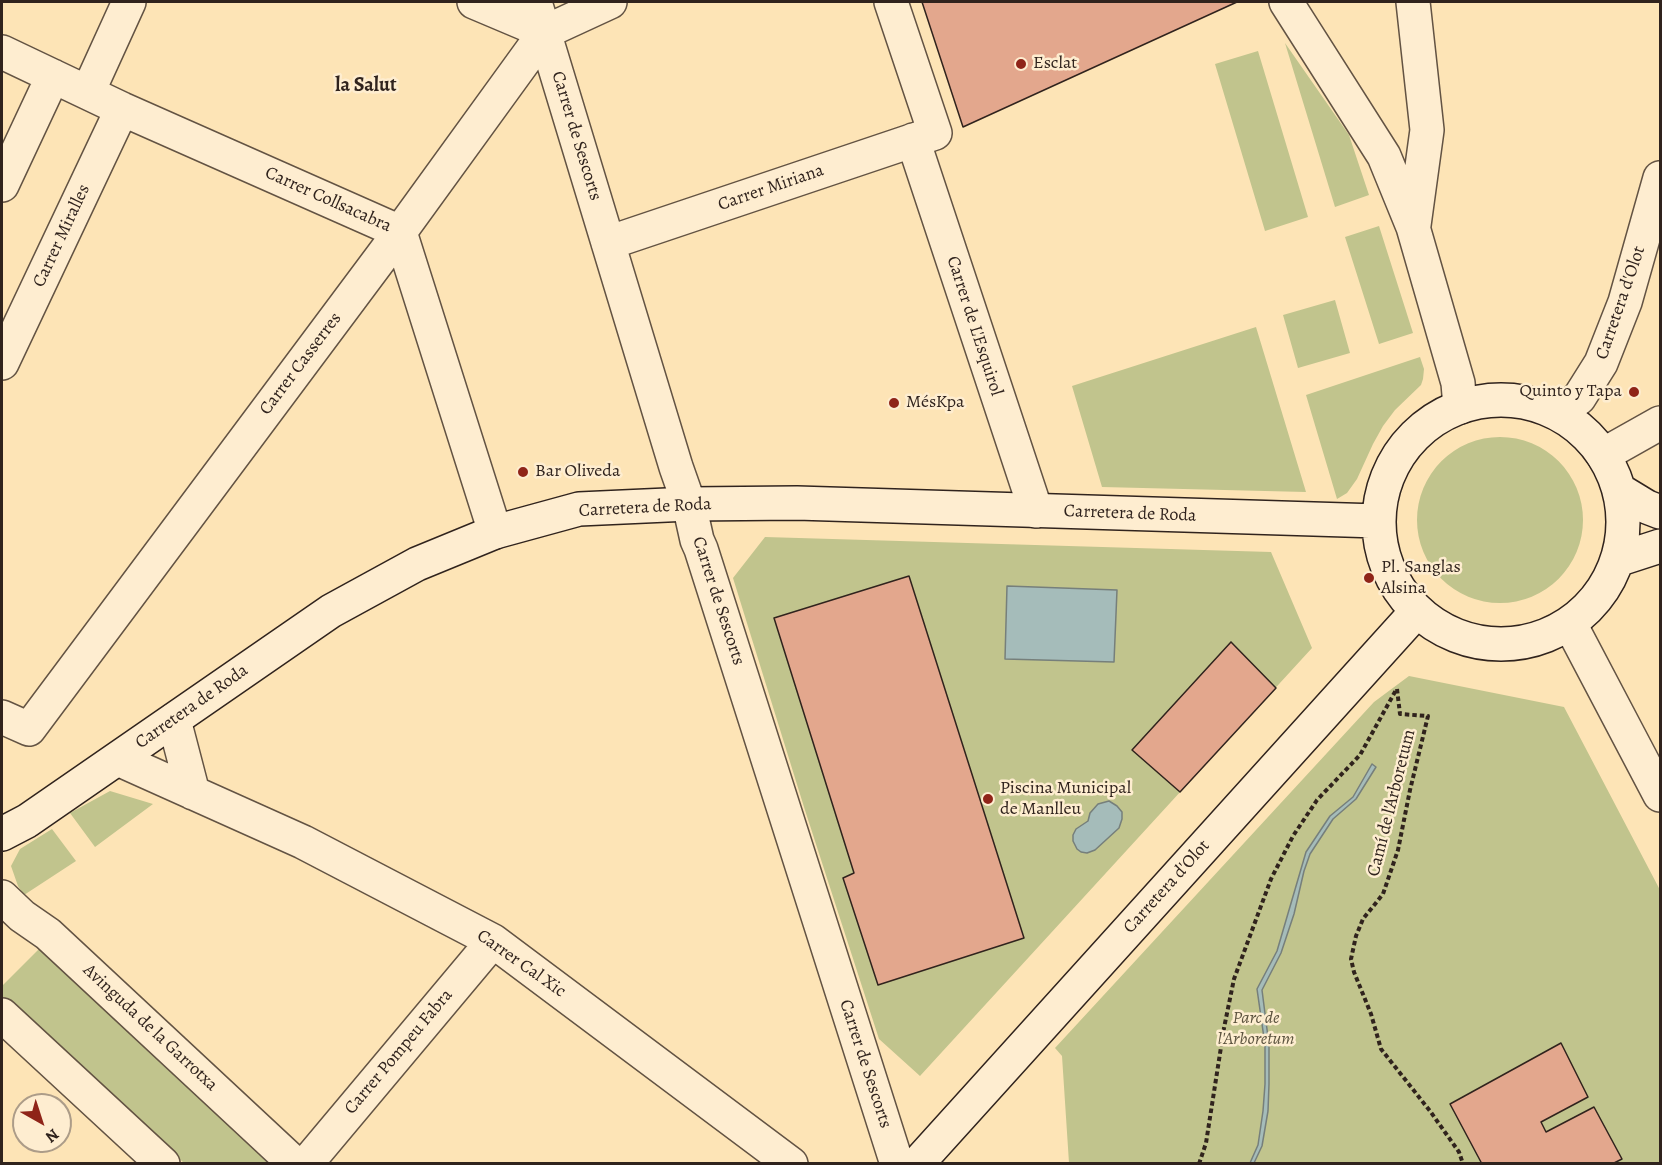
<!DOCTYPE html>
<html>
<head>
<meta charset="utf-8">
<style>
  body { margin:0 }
  #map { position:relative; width:1662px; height:1165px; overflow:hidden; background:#fde4b6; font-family:Alegreya,serif }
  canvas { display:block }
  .frame { position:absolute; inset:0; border:3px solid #30231d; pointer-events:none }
  .north { position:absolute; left:12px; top:1093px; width:60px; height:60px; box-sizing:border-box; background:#feedd0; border:2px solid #ac9c88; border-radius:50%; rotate:141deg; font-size:16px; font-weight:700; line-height:24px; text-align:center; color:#30231d }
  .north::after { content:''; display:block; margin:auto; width:21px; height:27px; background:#8f2418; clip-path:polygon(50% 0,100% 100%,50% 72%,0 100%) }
</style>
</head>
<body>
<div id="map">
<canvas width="1662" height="1165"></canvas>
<div class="frame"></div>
<div class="north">N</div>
</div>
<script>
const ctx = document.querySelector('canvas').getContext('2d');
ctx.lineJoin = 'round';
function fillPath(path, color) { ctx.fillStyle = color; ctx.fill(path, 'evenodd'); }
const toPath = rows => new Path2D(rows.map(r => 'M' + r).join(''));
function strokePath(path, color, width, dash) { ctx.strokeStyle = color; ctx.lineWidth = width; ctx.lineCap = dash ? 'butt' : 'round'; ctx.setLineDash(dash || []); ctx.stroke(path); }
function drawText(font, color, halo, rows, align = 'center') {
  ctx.font = font + ' Alegreya,serif'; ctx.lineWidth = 5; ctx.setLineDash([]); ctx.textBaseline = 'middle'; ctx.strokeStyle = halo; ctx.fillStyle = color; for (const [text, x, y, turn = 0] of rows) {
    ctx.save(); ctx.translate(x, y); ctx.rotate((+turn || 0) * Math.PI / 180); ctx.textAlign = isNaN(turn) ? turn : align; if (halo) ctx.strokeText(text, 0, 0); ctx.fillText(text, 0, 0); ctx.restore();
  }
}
fillPath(toPath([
  [1285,43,1349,135,1369,195,1335,207],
  [1258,51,1308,217,1265,231,1215,64],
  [1379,226,1413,333,1379,344,1345,237],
  [1335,300,1350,353,1298,368,1283,315],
  [1256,327,1306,492,1102,487,1072,386],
  [1420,357,1424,369,1423,379,1421,385,1395,410,1383,426,1373,444,1357,479,1347,493,1337,499,1306,395],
  '1417 520a83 83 0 1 1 166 0a83 83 0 1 1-166 0Z',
  [765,537,1271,552,1312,648,920,1076,879,1039,804,807,733,578],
  [1409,676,1564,707,1660,890,1660,1163,1069,1163,1062,1056,1055,1048,1374,702],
  [110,791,153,804,95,847,70,813],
  [52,829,76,861,24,895,18,886,11,866,20,849],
  [41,947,272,1159,268,1163,184,1163,2,996,2,986]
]), '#c1c48d');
const water = toPath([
  [1007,586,1117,590,1114,662,1005,659,1007,586],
  [1372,764,1376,767,1356,799,1333,819,1310,854,1304,871,1294,914,1281,953,1262,990,1269,1045,1269,1084,1268,1111,1262,1146,1254,1163,1250,1163,1258,1145,1263,1111,1265,1084,1265,1045,1257,989,1277,951,1306,852,1330,816,1353,797,1372,764],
  [1109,801,1117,806,1122,812,1122,819,1119,828,1095,850,1087,853,1081,852,1077,849,1073,841,1073,835,1076,829,1088,821,1090,813,1098,804,1109,801]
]);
fillPath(water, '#a5bcba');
strokePath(water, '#767f7b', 1.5);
const building = toPath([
  [922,2,1237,2,963,127,922,2],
  [909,576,1024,938,878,985,843,878,854,873,774,618,909,576],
  [1231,642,1276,688,1180,792,1132,750,1231,642],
  [1561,1043,1588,1097,1541,1122,1546,1132,1594,1107,1622,1159,1612,1164,1482,1164,1450,1104,1561,1043]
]);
fillPath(building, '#e3a78d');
strokePath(building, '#30231d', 1.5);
const street = toPath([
  [474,2,545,32],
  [535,2,676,467,689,504,697,540,701,549,897,1164],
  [1286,2,1384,156,1413,227,1458,383,1460,407],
  [1413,2,1427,130,1414,225],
  [2,52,122,109,400,232,495,532],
  [88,92,129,2],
  [913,140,1036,511],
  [2,185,53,76],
  [608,243,935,133,891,2],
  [2,363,122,109],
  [1557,413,1579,398,1601,363,1625,302,1660,178],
  [1603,455,1660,423],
  [1570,624,1660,795],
  [2,717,29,729,400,232,545,32,610,2],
  [174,720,193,793],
  [118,759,303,842,493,941,791,1164],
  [2,897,22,916,48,934,295,1164],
  [2,1015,163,1164],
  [306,1164,493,941]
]);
const secondary = toPath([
  '1379 522a122 122 0 1 1 244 0a122 122 0 1 1-244 0Z',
  [1619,490,1647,507,1660,512],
  [1617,560,1660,546],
  [2,834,27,821,331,611,417,564,495,532,579,509,689,504,797,503,1378,521],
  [917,1164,1417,611]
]);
strokePath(street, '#635343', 36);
strokePath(secondary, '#30231d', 36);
strokePath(toPath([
  [1397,689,1400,714,1428,716,1410,790,1398,850,1383,894,1363,919,1356,936,1351,959,1354,972,1371,1014,1381,1049,1430,1111,1459,1152,1463,1164],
  [1199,1164,1206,1143,1224,1028,1234,979,1271,879,1293,836,1317,800,1360,755,1396,690]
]), '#30231d', 4, [4.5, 3]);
strokePath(street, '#feedd0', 33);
strokePath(secondary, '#feedd0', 33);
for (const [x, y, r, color] of [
  [1021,64,6,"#8f2418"],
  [1634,392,6,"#8f2418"],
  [894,403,6,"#8f2418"],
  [523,472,6,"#8f2418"],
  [1369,578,6,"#8f2418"],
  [988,799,6,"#8f2418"]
]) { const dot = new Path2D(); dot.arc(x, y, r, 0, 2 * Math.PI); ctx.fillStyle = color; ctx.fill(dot); strokePath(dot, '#feedd0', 2); }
drawText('18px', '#30231d', '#feedd0', [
  ["Esclat",1033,64],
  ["Quinto y Tapa",1622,392,"right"],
  ["MésKpa",906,403],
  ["Bar Oliveda",535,472],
  ["Pl. Sanglas",1381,568],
  ["Alsina",1381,589],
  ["Piscina Municipal",1000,789],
  ["de Manlleu",1000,810]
], 'left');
drawText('18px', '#30231d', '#feedd0', [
  ["Carrer de Sescorts",576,136,73],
  ["Carrer Miriana",771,188,-19],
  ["Carrer Collsacabra",328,200,24],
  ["Carrer Miralles",62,236,-65],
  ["Carretera d'Olot",1621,303,-71],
  ["Carrer de L'Esquirol",974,326,72],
  ["Carrer Casserres",301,364,-53],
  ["Carretera de Roda",645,508,-3],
  ["Carretera de Roda",1130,514,2],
  ["Carrer de Sescorts",718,601,72],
  ["Carretera de Roda",192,707,-35],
  ["Camí de l'Arboretum",1392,803,-76],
  ["Carretera d'Olot",1167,887,-48],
  ["Carrer Cal Xic",521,964,35],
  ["Avinguda de la Garrotxa",150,1028,43],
  ["Carrer Pompeu Fabra",399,1052,-50],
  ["Carrer de Sescorts",865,1064,72]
]);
drawText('italic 18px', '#5c533f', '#feedd0', [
  ["Parc de",1256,1019],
  ["l'Arboretum",1256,1040]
]);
drawText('bold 20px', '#30231d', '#feedd0', [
  ["la Salut",366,86]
]);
</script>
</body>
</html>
